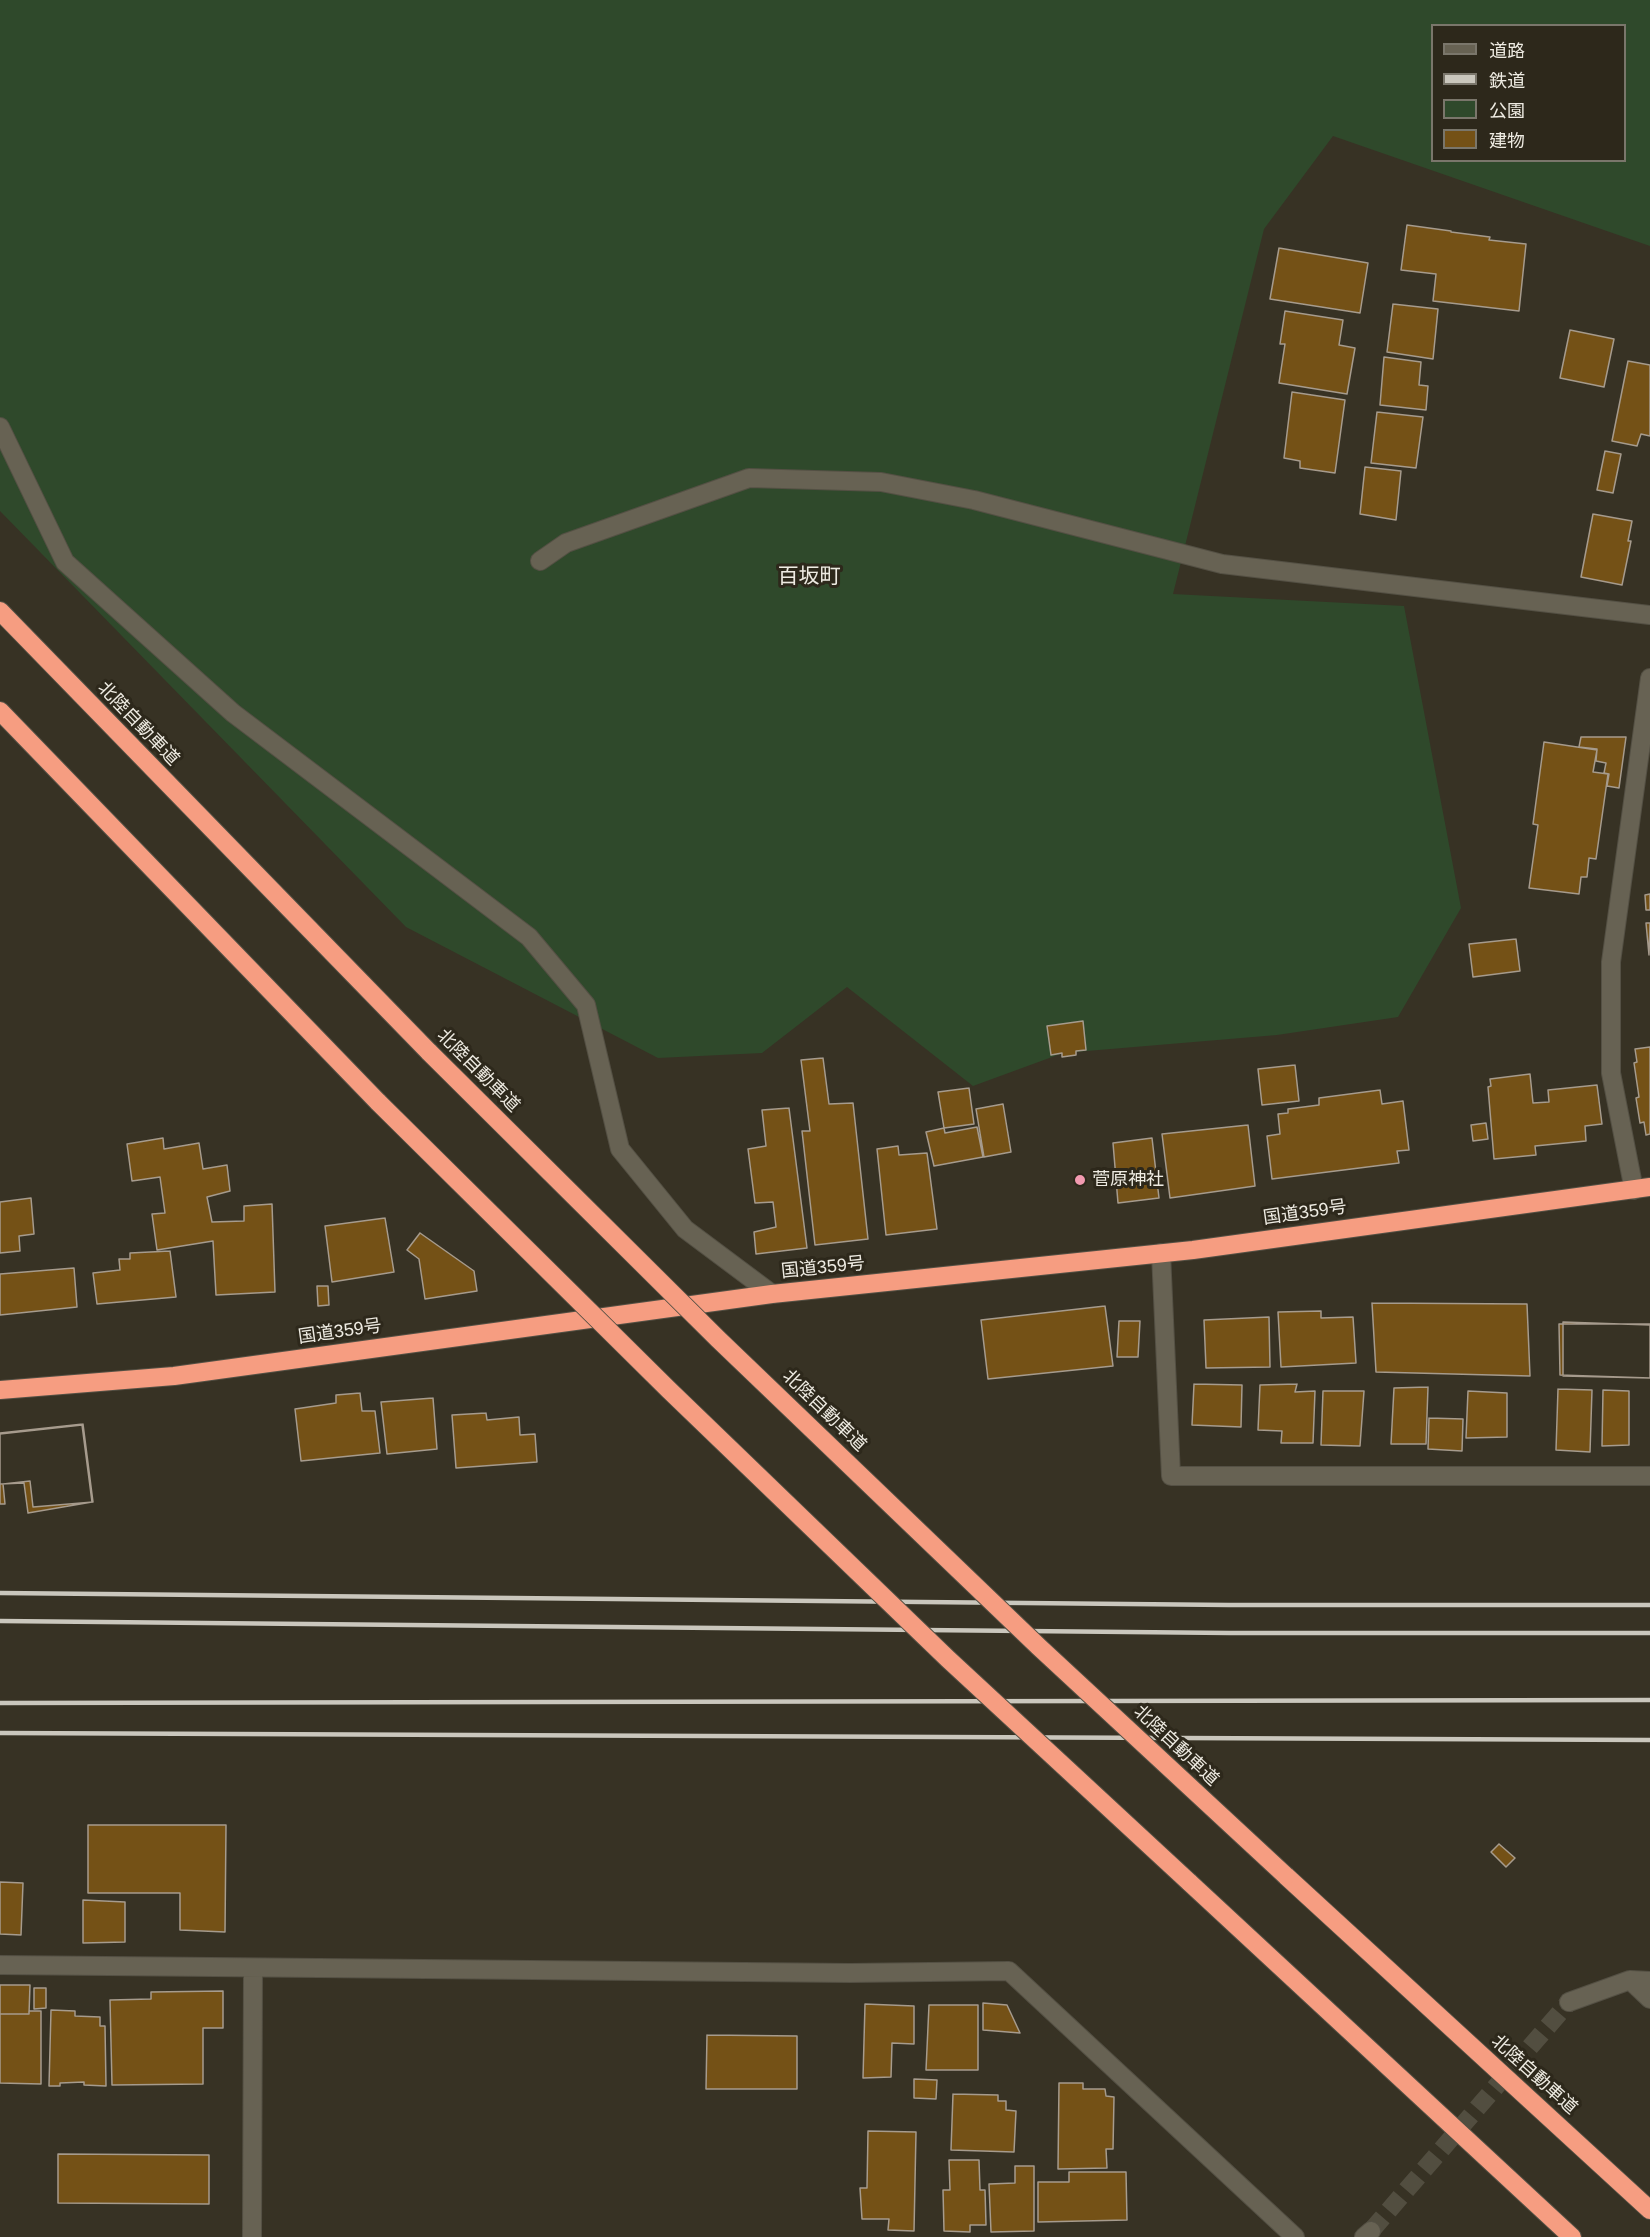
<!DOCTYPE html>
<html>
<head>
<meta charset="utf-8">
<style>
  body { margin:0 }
  #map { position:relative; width:1650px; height:2237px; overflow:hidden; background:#373224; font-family:Helvetica,"Noto Sans JP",sans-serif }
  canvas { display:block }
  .legend { position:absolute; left:1431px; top:24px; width:195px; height:138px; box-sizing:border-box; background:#2d281b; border:2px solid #7a766b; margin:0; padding:8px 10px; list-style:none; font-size:18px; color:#eeebe2 }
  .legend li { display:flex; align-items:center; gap:12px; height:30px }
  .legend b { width:30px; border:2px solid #7a766b }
</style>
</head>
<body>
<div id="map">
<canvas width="1650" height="2237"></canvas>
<ul class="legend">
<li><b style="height:8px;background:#676253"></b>道路</li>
<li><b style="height:8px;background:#cac7bd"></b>鉄道</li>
<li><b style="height:16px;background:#2f492b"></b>公園</li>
<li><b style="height:16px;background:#745116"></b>建物</li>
</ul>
</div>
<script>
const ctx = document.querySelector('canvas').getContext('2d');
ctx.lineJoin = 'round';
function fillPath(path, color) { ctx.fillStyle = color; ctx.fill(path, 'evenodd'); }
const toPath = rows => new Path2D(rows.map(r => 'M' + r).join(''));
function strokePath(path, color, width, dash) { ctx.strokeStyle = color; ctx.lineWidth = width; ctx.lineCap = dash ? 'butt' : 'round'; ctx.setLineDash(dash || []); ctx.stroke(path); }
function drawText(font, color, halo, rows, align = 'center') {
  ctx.font = font + ' Helvetica,"Noto Sans JP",sans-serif'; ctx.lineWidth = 6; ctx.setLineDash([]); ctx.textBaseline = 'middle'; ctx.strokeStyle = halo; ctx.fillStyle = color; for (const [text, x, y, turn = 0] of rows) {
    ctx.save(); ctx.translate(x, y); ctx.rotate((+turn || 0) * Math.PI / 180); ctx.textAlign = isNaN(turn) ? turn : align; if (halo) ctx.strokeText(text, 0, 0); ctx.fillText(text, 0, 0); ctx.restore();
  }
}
fillPath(toPath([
  [0,0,1650,0,1650,246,1333,136,1264,229,1173,594,1404,606,1461,908,1398,1017,1277,1035,1063,1053,973,1086,847,987,762,1053,658,1058,406,927,0,511],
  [1432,26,1624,26,1624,160,1432,160]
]), '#2f492b');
const building = toPath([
  [1407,225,1451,231,1451,232,1490,237,1489,240,1526,244,1519,311,1433,301,1436,274,1401,270,1407,225],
  [1279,248,1368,263,1360,313,1270,299,1279,248],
  [1393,304,1438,309,1433,359,1387,352,1393,304],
  [1285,311,1343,320,1339,345,1355,348,1347,394,1279,383,1285,344,1280,344,1285,311],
  [1570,330,1614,339,1604,387,1560,378,1570,330],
  [1384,357,1421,362,1419,385,1428,386,1426,410,1380,405,1384,357],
  [1628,361,1650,365,1650,436,1641,434,1637,446,1612,441,1628,361],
  [1292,392,1345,400,1335,473,1300,468,1300,461,1284,458,1292,392],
  [1377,412,1423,417,1416,468,1371,463,1377,412],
  [1605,451,1621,454,1613,493,1597,490,1605,451],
  [1365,467,1401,471,1396,520,1360,514,1365,467],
  [1593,514,1632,521,1628,541,1631,541,1622,585,1581,577,1593,514],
  [1581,737,1626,737,1619,788,1607,786,1609,774,1604,773,1606,763,1596,761,1597,749,1579,747,1581,737],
  [1544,742,1597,750,1593,772,1608,774,1596,859,1589,858,1587,877,1581,877,1579,894,1529,888,1538,825,1533,824,1544,742],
  [1650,894,1650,910,1646,910,1645,895,1650,894],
  [1646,923,1650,923,1649,955,1646,923],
  [1516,939,1520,971,1473,977,1469,944,1516,939],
  [1083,1021,1086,1050,1076,1051,1076,1055,1062,1057,1062,1053,1051,1055,1047,1026,1083,1021],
  [1650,1047,1650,1134,1646,1135,1644,1122,1640,1123,1636,1098,1639,1097,1634,1063,1637,1062,1635,1049,1650,1047],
  [823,1058,829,1104,853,1103,868,1239,815,1245,802,1131,810,1131,801,1060,823,1058],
  [1295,1065,1299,1101,1262,1105,1258,1069,1295,1065],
  [1530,1074,1533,1103,1549,1102,1548,1090,1597,1085,1602,1124,1585,1126,1586,1141,1535,1146,1536,1155,1494,1159,1488,1087,1491,1086,1490,1079,1530,1074],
  [969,1088,974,1124,944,1128,938,1092,969,1088],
  [1380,1090,1382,1104,1403,1101,1409,1150,1397,1151,1399,1163,1272,1179,1267,1136,1280,1134,1278,1114,1288,1113,1288,1109,1319,1105,1319,1098,1380,1090],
  [1003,1104,1011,1152,984,1157,976,1109,1003,1104],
  [789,1108,807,1248,756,1254,754,1232,776,1227,773,1202,755,1203,748,1149,766,1146,762,1110,789,1108],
  [1486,1123,1488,1139,1473,1141,1471,1125,1486,1123],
  [1248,1125,1255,1186,1170,1198,1162,1134,1248,1125],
  [977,1127,983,1157,934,1166,926,1132,944,1128,945,1133,977,1127],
  [163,1138,164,1149,199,1143,203,1169,227,1165,230,1191,207,1197,212,1222,244,1221,244,1206,272,1204,275,1292,216,1295,213,1241,157,1250,152,1214,165,1213,160,1177,132,1181,127,1144,163,1138],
  [1152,1138,1159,1198,1118,1203,1113,1143,1152,1138],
  [898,1146,899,1155,927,1153,937,1229,886,1235,877,1149,898,1146],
  [31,1198,34,1234,19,1236,20,1251,0,1253,0,1202,31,1198],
  [385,1218,394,1272,332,1282,325,1226,385,1218],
  [420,1233,474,1271,477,1291,425,1299,419,1259,407,1250,420,1233],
  [170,1251,176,1297,97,1304,93,1273,120,1270,119,1259,130,1259,130,1253,170,1251],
  [74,1268,77,1307,0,1315,0,1274,74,1268],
  [317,1286,328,1286,329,1305,318,1306,317,1286],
  [1372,1303,1527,1304,1530,1376,1376,1372,1372,1303],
  [1105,1306,1113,1366,988,1379,981,1320,1105,1306],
  [1321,1311,1321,1318,1353,1317,1356,1363,1281,1367,1278,1312,1321,1311],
  [1269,1317,1270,1367,1206,1368,1204,1320,1269,1317],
  [1119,1321,1140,1321,1138,1357,1117,1357,1119,1321],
  [1563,1322,1650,1325,1650,1378,1563,1376,1563,1322],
  [1559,1324,1650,1324,1650,1378,1560,1375,1559,1324],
  [1194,1384,1242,1385,1241,1427,1192,1425,1194,1384],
  [1297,1384,1295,1392,1315,1391,1313,1443,1281,1443,1282,1431,1258,1430,1260,1385,1297,1384],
  [1428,1387,1426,1444,1391,1444,1394,1388,1428,1387],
  [1558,1389,1592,1390,1590,1452,1556,1450,1558,1389],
  [1603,1390,1629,1391,1629,1445,1602,1446,1603,1390],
  [1323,1391,1364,1391,1360,1446,1321,1445,1323,1391],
  [1468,1391,1507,1393,1507,1437,1466,1438,1468,1391],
  [360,1393,362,1411,375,1411,380,1453,301,1461,295,1409,336,1403,336,1395,360,1393],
  [433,1398,437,1449,387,1454,381,1402,433,1398],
  [486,1413,487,1420,519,1417,520,1435,535,1434,537,1462,456,1468,452,1415,486,1413],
  [1429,1418,1463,1419,1462,1451,1428,1449,1429,1418],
  [83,1424,93,1502,33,1507,30,1481,3,1484,5,1504,0,1504,0,1433,83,1424],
  [82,1425,92,1502,28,1513,24,1483,0,1484,0,1434,82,1425],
  [88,1825,226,1825,225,1932,180,1930,180,1893,88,1893,88,1825],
  [1499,1844,1515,1858,1506,1867,1491,1852,1499,1844],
  [0,1882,23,1883,21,1935,0,1934,0,1882],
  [83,1900,125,1902,125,1942,83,1943,83,1900],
  [0,1985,30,1985,29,2014,0,2014,0,1985],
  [34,1988,46,1988,46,2008,34,2009,34,1988],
  [223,1991,223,2028,203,2028,203,2084,112,2085,110,2000,151,1999,151,1992,223,1991],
  [983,2003,1007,2005,1020,2033,983,2030,983,2003],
  [865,2004,914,2006,914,2044,892,2043,891,2077,863,2078,865,2004],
  [929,2005,978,2005,978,2070,926,2070,929,2005],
  [51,2010,75,2011,75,2016,100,2017,100,2026,105,2026,106,2086,84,2085,84,2082,60,2083,60,2086,49,2086,51,2010],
  [29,2011,41,2011,41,2084,0,2083,0,2014,29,2014,29,2011],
  [707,2035,797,2036,797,2089,706,2089,707,2035],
  [914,2079,937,2080,936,2099,914,2098,914,2079],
  [1059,2083,1083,2083,1083,2089,1105,2089,1106,2096,1114,2097,1113,2149,1106,2149,1107,2168,1058,2169,1059,2083],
  [953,2094,998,2095,998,2101,1006,2101,1006,2110,1016,2111,1014,2152,951,2150,953,2094],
  [868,2131,916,2132,914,2231,888,2230,889,2219,862,2219,860,2188,867,2188,868,2131],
  [58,2154,209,2155,209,2204,58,2203,58,2154],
  [949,2160,979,2160,980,2190,985,2190,986,2225,970,2225,970,2232,944,2231,943,2190,950,2190,949,2160],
  [1015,2166,1034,2166,1034,2231,991,2232,989,2184,1015,2183,1015,2166],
  [1069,2172,1126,2172,1127,2220,1038,2222,1038,2182,1069,2182,1069,2172]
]);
fillPath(building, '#745116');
strokePath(building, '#a69b8d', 1.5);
strokePath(toPath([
  [1371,2231,1569,2002]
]), '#524e40', 18, [18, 9]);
const street = toPath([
  [0,427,65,562,233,713,529,937,586,1005,620,1149,685,1229,772,1294],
  [540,561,566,543,749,478,881,482,974,500,1222,564,1650,615],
  [1634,1190,1611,1073,1611,962,1650,678],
  [1161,1253,1171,1476,1650,1476],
  [0,1965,850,1973,1009,1971,1295,2237],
  [1630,1980,1650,1999],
  [1569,2002,1630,1980,1650,1981],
  [252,2237,253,1968],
  [1364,2237,1371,2231]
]);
const highway = toPath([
  [0,611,429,1052],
  [0,711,378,1102],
  [0,1390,174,1376,772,1294,1193,1250,1650,1187],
  [1286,1876,1650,2210],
  [1189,1882,1572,2237]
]);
strokePath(street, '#545044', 20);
strokePath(highway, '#545044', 20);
strokePath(street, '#676253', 18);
strokePath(highway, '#f69d81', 18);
strokePath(toPath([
  [0,1593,1229,1605,1650,1605],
  [0,1621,1230,1633,1650,1633],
  [0,1703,1650,1700],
  [0,1733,1650,1740]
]), '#cac7bd', 4.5);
const highwayBridge = toPath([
  [429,1052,718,1339,1039,1647,1286,1876],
  [378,1102,669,1390,948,1659,1189,1882]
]);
strokePath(highwayBridge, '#545044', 20, []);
strokePath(highwayBridge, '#f69d81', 18);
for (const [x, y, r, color] of [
  [1080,1180,6,"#f29ab0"]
]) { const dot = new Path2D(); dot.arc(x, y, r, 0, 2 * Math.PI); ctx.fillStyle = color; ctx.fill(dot); strokePath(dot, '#2d281b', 2); }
drawText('18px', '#eeebe2', '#2d281b', [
  ["北陸自動車道",138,724,46],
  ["北陸自動車道",478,1071,45],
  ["国道359号",1305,1213,-8],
  ["国道359号",823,1268,-6],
  ["国道359号",340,1332,-8],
  ["北陸自動車道",824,1411,44],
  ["北陸自動車道",1176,1746,43],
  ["北陸自動車道",1534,2075,42]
]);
drawText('18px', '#eeebe2', '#2d281b', [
  ["菅原神社",1092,1180]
], 'left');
drawText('21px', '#eeebe2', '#2d281b', [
  ["百坂町",809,577]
]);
</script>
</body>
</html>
